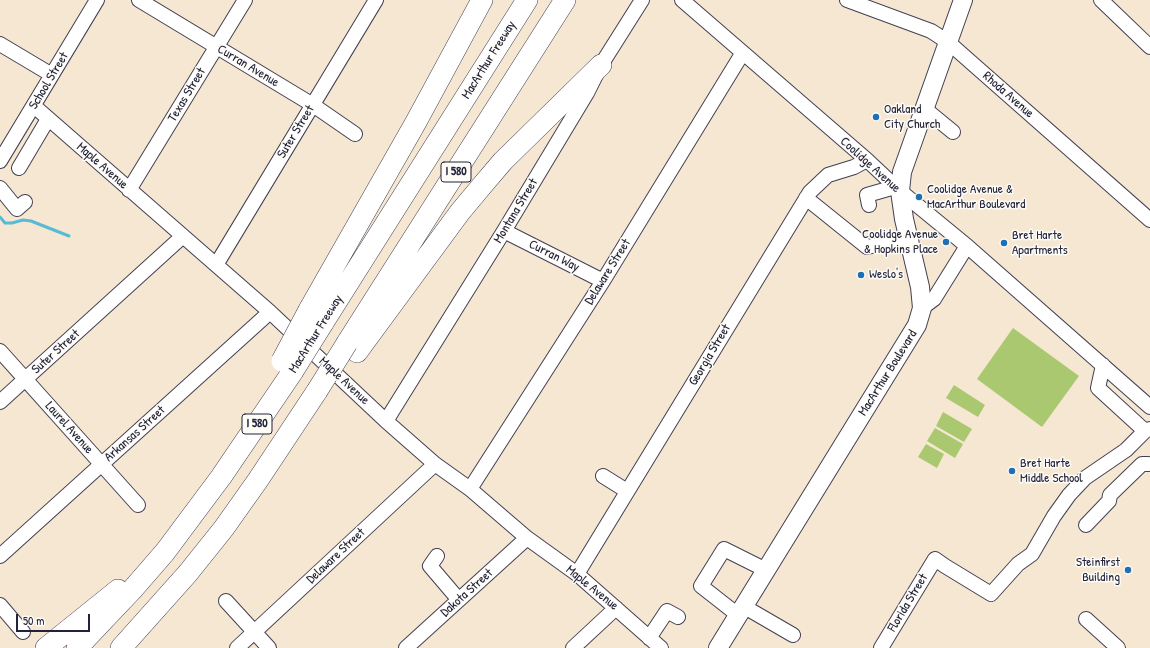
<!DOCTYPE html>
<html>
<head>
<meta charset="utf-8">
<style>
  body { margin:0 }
  #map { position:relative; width:1150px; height:648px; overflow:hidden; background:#f6e7d2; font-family:"Patrick Hand",sans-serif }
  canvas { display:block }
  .scale { position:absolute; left:16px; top:614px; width:74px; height:18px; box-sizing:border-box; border:2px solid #22223b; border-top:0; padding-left:5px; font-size:12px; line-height:14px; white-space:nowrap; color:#22223b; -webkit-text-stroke:3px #fdfcf7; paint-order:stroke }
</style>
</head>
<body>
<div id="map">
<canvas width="1150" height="648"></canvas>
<div class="scale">50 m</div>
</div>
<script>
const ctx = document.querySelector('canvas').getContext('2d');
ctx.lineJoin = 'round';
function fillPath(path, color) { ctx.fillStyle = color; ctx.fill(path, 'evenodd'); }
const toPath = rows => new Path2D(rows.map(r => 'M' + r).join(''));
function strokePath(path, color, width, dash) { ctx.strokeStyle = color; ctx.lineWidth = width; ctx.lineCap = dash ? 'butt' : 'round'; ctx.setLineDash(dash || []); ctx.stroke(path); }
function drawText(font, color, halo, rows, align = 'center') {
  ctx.font = font + ' "Patrick Hand",sans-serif'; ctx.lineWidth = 3; ctx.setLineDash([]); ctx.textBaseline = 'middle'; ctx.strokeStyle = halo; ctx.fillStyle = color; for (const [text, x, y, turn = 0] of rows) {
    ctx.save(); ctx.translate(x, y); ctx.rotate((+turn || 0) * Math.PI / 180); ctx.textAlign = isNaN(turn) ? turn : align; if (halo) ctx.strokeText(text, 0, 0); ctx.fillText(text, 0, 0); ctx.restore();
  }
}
fillPath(toPath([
  [1013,328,1079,376,1042,427,977,379],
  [954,385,985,405,978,417,946,398],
  [943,412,972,429,964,442,936,426],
  [935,428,963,444,955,458,927,441],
  [926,444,944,454,937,468,918,457]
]), '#aac870');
strokePath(toPath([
  [0,217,5,223,12,223,23,220,31,221,69,236]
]), '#57bbd5', 3);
const minor = toPath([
  [139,0,313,105,355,134],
  [682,0,867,160,900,191,967,246,1150,407],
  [847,0,931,31,948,42,1150,220],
  [1101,0,1150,47],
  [0,44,52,75],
  [34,106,270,312,386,421,435,464,470,489,527,538,577,574,661,648],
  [925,109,953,132],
  [0,161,97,0],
  [19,168,48,119],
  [0,188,17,209,25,202],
  [129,190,245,0],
  [806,198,867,247,908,239],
  [869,205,867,195,895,187],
  [504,231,603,281],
  [216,265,376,0],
  [922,308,934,299,967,246],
  [0,351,138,505],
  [1103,365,1098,388,1145,431,1150,429],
  [0,402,183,236],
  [386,421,504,231,587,93,601,65,642,0],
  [603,476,627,491],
  [470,489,603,281,742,54],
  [1086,525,1109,501,1110,495,1142,464,1148,464],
  [0,556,270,312],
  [437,556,430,566,459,600],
  [577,574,810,192,828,175,854,167,867,160],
  [226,601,269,648],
  [0,605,23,632],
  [743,606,793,635],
  [738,615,701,586,724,549,766,570],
  [1086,619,1118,648],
  [649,638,667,611,678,617],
  [237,648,435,464],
  [406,648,527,538],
  [573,648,616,608],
  [881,648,935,559,945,566,991,594,1018,564,1032,554,1054,516,1069,495,1085,478,1126,450,1145,431]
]);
const major = toPath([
  [718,648,917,325,922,308,920,287,904,219,900,191,902,172,963,0]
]);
const highway = toPath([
  [309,310,416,122,482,0],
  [323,323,527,0],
  [347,343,565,0],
  [357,352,460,212,480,188,503,161,601,65],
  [46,648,118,590],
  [77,648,132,590,165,552,221,477,293,371],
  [121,648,188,573,224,528,258,480,317,391]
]);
strokePath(minor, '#424052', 16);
strokePath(major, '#424052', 20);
strokePath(highway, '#424052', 22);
strokePath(minor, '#fff', 14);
strokePath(major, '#fff', 18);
strokePath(highway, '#fff', 21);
const highwayBridge = toPath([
  [282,361,309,310],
  [293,371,323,323],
  [317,391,347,343]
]);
strokePath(highwayBridge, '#424052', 22, []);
strokePath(highwayBridge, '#fff', 21);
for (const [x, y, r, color] of [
  [876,117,4,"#1f6fb2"],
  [919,197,4,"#1f6fb2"],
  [946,242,4,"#1f6fb2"],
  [1004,243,4,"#1f6fb2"],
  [861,275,4,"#1f6fb2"],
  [1012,471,4,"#1f6fb2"],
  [1128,570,4,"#1f6fb2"]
]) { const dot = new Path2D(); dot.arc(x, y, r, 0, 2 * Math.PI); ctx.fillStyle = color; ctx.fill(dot); strokePath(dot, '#fdfcf7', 1.5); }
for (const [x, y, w] of [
  [456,172,30],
  [257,424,30]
]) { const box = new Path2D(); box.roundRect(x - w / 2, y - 10, w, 20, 3); ctx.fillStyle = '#fdfcf7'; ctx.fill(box); strokePath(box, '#22223b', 1); }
drawText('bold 12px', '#22223b', null, [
  ["I 580",456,172],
  ["I 580",257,424]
]);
drawText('13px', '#22223b', '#fdfcf7', [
  ["MacArthur Freeway",489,60,-58],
  ["Curran Avenue",248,66,31],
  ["School Street",49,81,-59],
  ["Texas Street",187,95,-59],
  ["Rhoda Avenue",1008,95,41],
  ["Suter Street",296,132,-59],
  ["Coolidge Avenue",870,165,42],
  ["Maple Avenue",102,166,41],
  ["Montana Street",516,211,-59],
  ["Curran Way",554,256,27],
  ["Delaware Street",608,272,-58],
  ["MacArthur Freeway",316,334,-58],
  ["Suter Street",56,352,-42],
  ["Georgia Street",710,355,-59],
  ["MacArthur Boulevard",888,373,-58],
  ["Maple Avenue",344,381,43],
  ["Laurel Avenue",69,428,48],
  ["Arkansas Street",135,434,-42],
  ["Delaware Street",336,556,-43],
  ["Maple Avenue",592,588,39],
  ["Dakota Street",467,593,-42],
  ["Florida Street",908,603,-59]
]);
drawText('13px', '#22223b', '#fdfcf7', [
  ["Oakland",884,110],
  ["City Church",884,125],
  ["Coolidge Avenue &",927,190],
  ["MacArthur Boulevard",927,205],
  ["Coolidge Avenue",938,235,"right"],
  ["& Hopkins Place",938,250,"right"],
  ["Bret Harte",1012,236],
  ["Apartments",1012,251],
  ["Weslo's",869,275],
  ["Bret Harte",1020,464],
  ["Middle School",1020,479],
  ["Steinfirst",1120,563,"right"],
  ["Building",1120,578,"right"]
], 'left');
</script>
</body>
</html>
